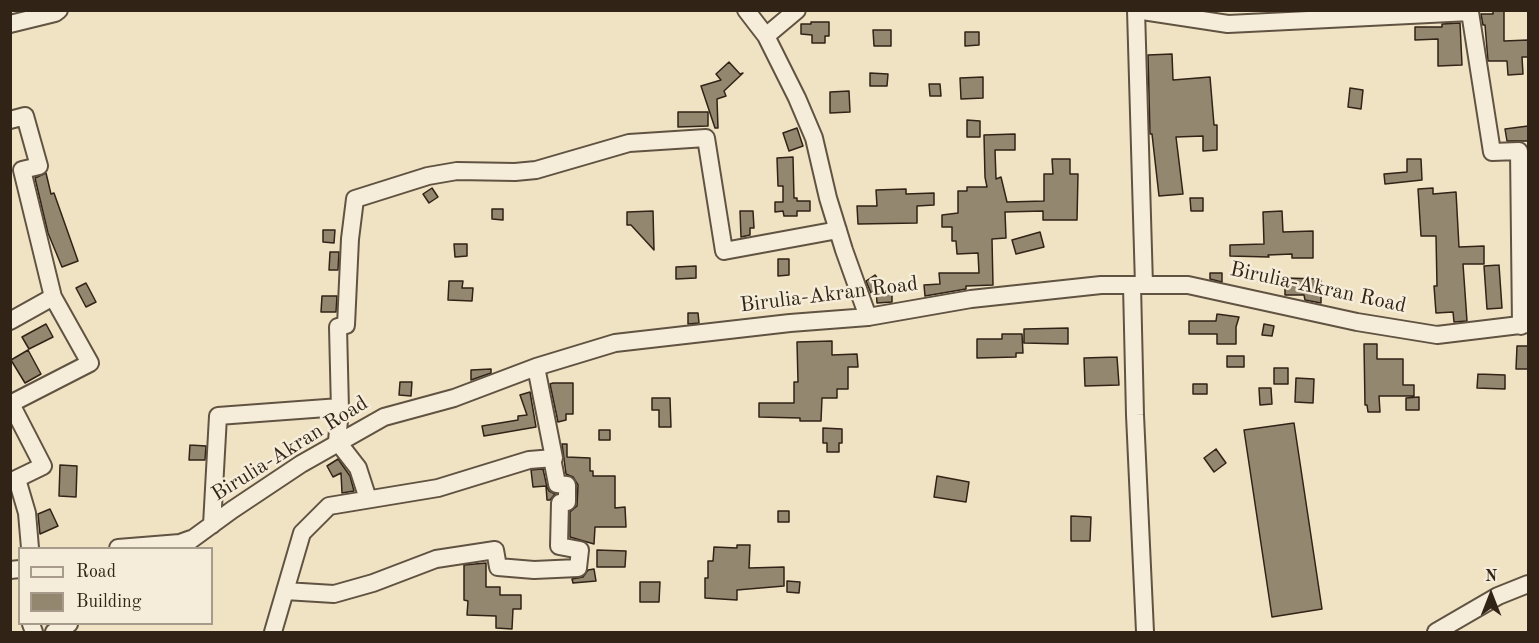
<!DOCTYPE html>
<html>
<head>
<meta charset="utf-8">
<style>
  body { margin:0 }
  #map { position:relative; width:1539px; height:643px; overflow:hidden; background:#f0e3c4; font-family:"Old Standard TT",serif }
  canvas { display:block }
  .frame { position:absolute; inset:0; border:12px solid #312316; pointer-events:none }
  .legend { position:absolute; left:18px; top:547px; width:195px; height:78px; box-sizing:border-box; background:#f5edd9; border:2px solid #a79c8b; margin:0; padding:8px 10px; list-style:none; font-size:18px; color:#312316 }
  .legend li { display:flex; align-items:center; gap:12px; height:30px }
  .legend b { width:30px; border:2px solid #a79c8b }
  .north { position:absolute; left:1461px; top:565px; width:60px; height:60px; -webkit-text-stroke:4px #f5edd9; paint-order:stroke; rotate:0deg; font-size:16px; font-weight:700; line-height:24px; text-align:center; color:#312316 }
  .north::after { content:''; display:block; margin:auto; width:21px; height:27px; background:#312316; clip-path:polygon(50% 0,100% 100%,50% 72%,0 100%) }
</style>
</head>
<body>
<div id="map">
<canvas width="1539" height="643"></canvas>
<div class="frame"></div>
<ul class="legend">
<li><b style="height:8px;background:#f5edd9"></b>Road</li>
<li><b style="height:16px;background:#948770"></b>Building</li>
</ul>
<div class="north">N</div>
</div>
<script>
const ctx = document.querySelector('canvas').getContext('2d');
ctx.lineJoin = 'round';
function fillPath(path, color) { ctx.fillStyle = color; ctx.fill(path, 'evenodd'); }
const toPath = rows => new Path2D(rows.map(r => 'M' + r).join(''));
function strokePath(path, color, width, dash) { ctx.strokeStyle = color; ctx.lineWidth = width; ctx.lineCap = dash ? 'butt' : 'round'; ctx.setLineDash(dash || []); ctx.stroke(path); }
function drawText(font, color, halo, rows, align = 'center') {
  ctx.font = font + ' "Old Standard TT",serif'; ctx.lineWidth = 5; ctx.setLineDash([]); ctx.textBaseline = 'middle'; ctx.strokeStyle = halo; ctx.fillStyle = color; for (const [text, x, y, turn = 0] of rows) {
    ctx.save(); ctx.translate(x, y); ctx.rotate((+turn || 0) * Math.PI / 180); ctx.textAlign = isNaN(turn) ? turn : align; if (halo) ctx.strokeText(text, 0, 0); ctx.fillText(text, 0, 0); ctx.restore();
  }
}
const building = toPath([
  [1493,10,1504,10,1504,41,1528,40,1528,57,1522,57,1523,74,1508,75,1507,61,1488,61,1485,25,1483,25,1481,14,1493,14,1493,10],
  [811,22,829,22,829,36,825,36,825,43,812,43,812,35,801,34,801,24,811,24,811,22],
  [1460,23,1462,65,1438,66,1438,39,1415,40,1415,27,1442,27,1442,24,1460,23],
  [873,30,891,30,891,46,874,46,873,30],
  [965,32,979,32,979,45,965,46,965,32],
  [1172,54,1173,80,1210,77,1214,125,1217,125,1217,150,1203,151,1203,136,1176,137,1183,194,1159,196,1152,134,1150,134,1148,55,1172,54],
  [729,62,740,74,743,73,724,91,726,96,717,99,718,128,715,128,701,86,721,80,716,74,729,62],
  [870,73,888,74,887,86,870,86,870,73],
  [983,77,983,98,961,99,960,78,983,77],
  [929,84,940,84,941,96,930,96,929,84],
  [1350,88,1363,90,1361,109,1348,107,1350,88],
  [849,91,850,112,830,113,830,92,849,91],
  [678,112,708,112,708,126,678,127,678,112],
  [967,120,980,121,980,137,967,137,967,120],
  [1528,126,1528,141,1507,141,1505,129,1528,126],
  [797,128,803,146,789,151,783,133,797,128],
  [1015,134,1015,150,995,150,996,179,1001,177,1007,202,1044,201,1044,174,1053,174,1052,159,1070,159,1070,174,1078,174,1077,220,1043,220,1043,211,1005,212,1006,238,992,239,993,285,966,286,966,289,925,296,924,285,940,284,939,273,979,273,978,253,957,254,956,241,952,241,952,227,942,227,942,215,958,213,958,191,967,191,967,187,987,187,985,177,984,135,1015,134],
  [793,157,794,198,797,198,797,201,810,201,810,211,797,211,797,216,784,216,783,211,775,212,775,202,783,202,783,186,778,186,777,158,793,157],
  [1407,159,1421,159,1422,180,1385,184,1384,174,1407,172,1407,159],
  [46,173,51,194,54,193,78,261,62,267,48,233,35,178,46,173],
  [432,188,438,197,429,203,423,194,432,188],
  [1433,188,1433,194,1456,192,1459,247,1484,246,1484,264,1463,264,1467,321,1454,322,1453,312,1436,313,1434,286,1437,286,1436,236,1421,236,1418,189,1433,188],
  [906,189,906,194,934,193,934,205,917,206,917,223,858,224,857,206,877,206,876,190,906,189],
  [1190,198,1203,198,1203,211,1191,211,1190,198],
  [492,209,503,209,503,220,492,219,492,209],
  [653,211,654,250,631,225,627,225,627,212,653,211],
  [740,211,753,211,754,228,750,228,750,235,741,237,740,211],
  [1282,211,1283,232,1313,231,1313,258,1292,258,1292,254,1268,255,1269,257,1230,256,1230,245,1264,244,1263,212,1282,211],
  [323,230,335,230,334,243,323,242,323,230],
  [1040,232,1044,247,1016,254,1012,240,1040,232],
  [454,244,467,244,467,256,455,257,454,244],
  [330,252,339,252,338,270,329,270,330,252],
  [778,259,789,259,789,275,778,276,778,259],
  [1499,265,1502,308,1487,309,1484,266,1499,265],
  [696,266,696,278,676,279,676,267,696,266],
  [1210,273,1222,273,1222,282,1210,279,1210,273],
  [875,275,887,292,892,292,892,302,877,303,876,289,871,293,866,281,875,275],
  [1285,278,1321,279,1321,303,1305,300,1304,295,1285,295,1285,278],
  [449,281,463,281,462,288,473,288,472,301,448,300,449,281],
  [86,283,96,302,86,307,76,288,86,283],
  [322,296,337,296,336,312,321,312,322,296],
  [688,313,698,313,699,323,688,324,688,313],
  [1217,314,1239,317,1236,327,1236,344,1217,344,1217,334,1189,334,1189,321,1216,321,1217,314],
  [46,324,53,337,29,349,22,337,46,324],
  [1264,324,1274,326,1272,336,1262,335,1264,324],
  [1068,328,1068,344,1024,343,1024,329,1068,328],
  [1002,334,1022,334,1023,353,1016,353,1016,357,977,358,977,339,1002,339,1002,334],
  [832,341,832,355,857,354,858,367,848,367,848,389,837,389,837,398,822,398,821,421,800,421,800,418,759,417,759,403,794,403,794,382,798,382,797,342,832,341],
  [1364,344,1377,344,1377,359,1403,359,1403,385,1414,385,1414,396,1379,396,1380,412,1368,412,1367,405,1365,405,1364,344],
  [1517,346,1528,346,1528,369,1516,369,1517,346],
  [28,350,41,374,25,383,11,360,28,350],
  [1227,356,1244,356,1244,367,1227,367,1227,356],
  [1117,357,1119,385,1085,386,1084,358,1117,357],
  [1274,368,1288,368,1288,384,1274,384,1274,368],
  [491,369,491,373,471,380,471,370,491,369],
  [1478,374,1505,375,1505,389,1477,388,1478,374],
  [1296,378,1314,379,1313,403,1295,402,1296,378],
  [400,382,412,382,411,396,399,395,400,382],
  [553,383,573,383,573,414,566,414,566,420,558,422,550,384,553,383],
  [1193,384,1207,384,1207,394,1193,394,1193,384],
  [1259,388,1271,388,1272,404,1260,405,1259,388],
  [530,392,536,427,484,436,482,426,518,420,518,416,527,415,520,395,530,392],
  [1419,397,1419,410,1406,410,1406,398,1419,397],
  [652,398,670,398,671,427,659,427,659,410,652,410,652,398],
  [1294,423,1322,609,1272,617,1244,430,1294,423],
  [823,428,842,429,842,443,839,443,839,452,827,452,827,443,823,443,823,428],
  [599,430,610,430,610,440,599,440,599,430],
  [562,444,567,444,567,457,590,458,590,471,593,471,593,476,615,476,615,508,625,507,626,527,595,527,594,544,570,537,570,512,577,506,578,485,573,477,566,474,562,444],
  [190,445,206,446,205,460,189,460,190,445],
  [1216,449,1226,463,1214,472,1204,458,1216,449],
  [338,459,350,476,354,491,342,493,341,473,333,477,327,466,338,459],
  [60,465,77,466,76,497,59,496,60,465],
  [543,469,547,487,549,491,555,494,550,500,547,500,546,486,533,487,531,470,543,469],
  [937,476,969,482,966,502,934,497,937,476],
  [50,509,58,526,40,534,38,514,50,509],
  [778,511,789,511,789,522,778,522,778,511],
  [1071,516,1091,517,1090,541,1071,541,1071,516],
  [737,545,750,545,749,568,784,567,784,586,737,590,737,600,705,598,705,578,708,578,708,561,713,561,714,547,737,548,737,545],
  [597,550,626,551,625,567,597,567,597,550],
  [486,563,486,587,500,587,500,595,521,595,521,609,513,609,512,629,496,628,496,616,467,615,468,601,464,600,464,565,486,563],
  [594,569,596,581,573,583,572,579,583,577,588,570,594,569],
  [787,581,800,582,799,593,787,592,787,581],
  [640,582,660,582,659,602,640,602,640,582]
]);
fillPath(building, '#948770');
strokePath(building, '#312316', 1.5);
const minor = toPath([
  [746,10,766,36,797,98,814,138,828,198,844,250,868,317],
  [1136,10,1228,24,1470,12,1492,152,1519,151,1521,326],
  [1136,10,1144,285],
  [10,24,55,13,59,10],
  [766,36,797,10],
  [10,120,25,116,39,166,22,170,53,297],
  [1132,285,1135,415,1145,632],
  [10,321,53,297,90,363,10,404],
  [17,479,27,513,30,548],
  [10,482,43,466,11,404],
  [368,499,358,468,337,441,340,410,338,327,346,325,350,239,355,199,428,176,457,171,515,172,536,170,629,143,706,138,724,251,838,230],
  [212,525,218,416,340,407],
  [118,548,180,543,191,539],
  [180,548,232,510,301,464,384,417,454,398,536,367,615,343,790,323,868,317,971,299,1101,285,1188,285,1357,322,1437,335,1528,324],
  [10,570,20,569],
  [285,591,334,594,373,583,436,559,495,550,498,567,534,570,578,568,580,550,559,546,560,503,567,502,567,485,557,484,552,458],
  [31,624,34,632],
  [54,632,69,624],
  [273,632,302,533,329,506,438,488,529,460,554,458,536,367],
  [1436,632,1498,596,1528,584]
]);
strokePath(minor, '#615342', 20);
strokePath(minor, '#f5edd9', 16);
drawText('21px', '#312316', '#f5edd9', [
  ["Birulia-Akran Road",1318,288,12],
  ["Birulia-Akran Road",829,295,-7],
  ["Birulia-Akran Road",290,449,-32]
]);
</script>
</body>
</html>
